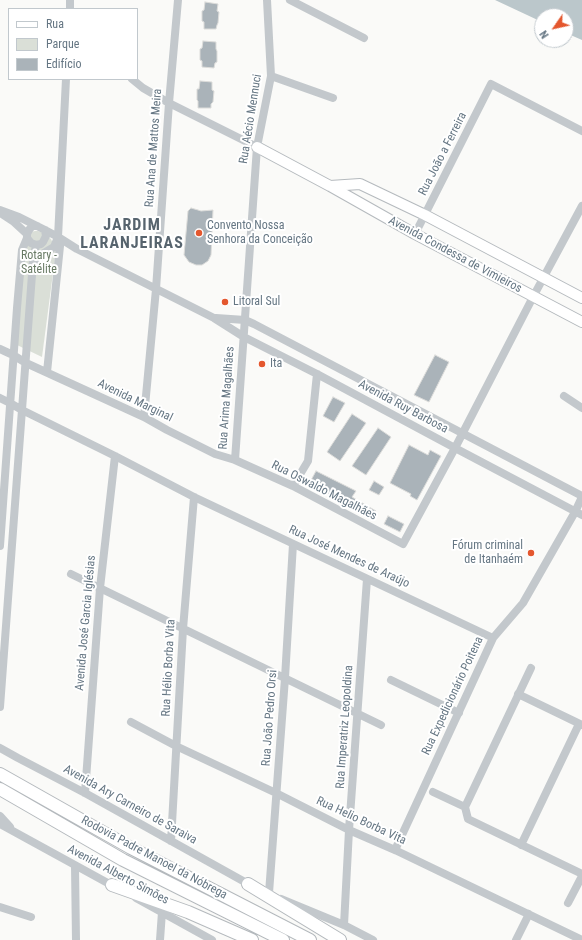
<!DOCTYPE html>
<html>
<head>
<meta charset="utf-8">
<style>
  body { margin:0 }
  #map { position:relative; width:582px; height:940px; overflow:hidden; background:#fafaf8; font-family:"Roboto Condensed",sans-serif }
  canvas { display:block }
  .legend { position:absolute; left:8px; top:8px; width:130px; height:72px; box-sizing:border-box; background:#fff; border:1px solid #c1c8cd; margin:0; padding:5px 7px; list-style:none; font-size:12px; color:#657683 }
  .legend li { display:flex; align-items:center; gap:8px; height:20px }
  .legend b { width:20px; border:1px solid #c1c8cd }
  .north { position:absolute; left:534px; top:8px; width:40px; height:40px; box-sizing:border-box; background:#fff; border:1px solid #c1c8cd; border-radius:50%; rotate:236deg; font-size:11px; font-weight:700; line-height:16px; text-align:center; color:#657683 }
  .north::after { content:''; display:block; margin:auto; width:14px; height:18px; background:#e4572e; clip-path:polygon(50% 0,100% 100%,50% 72%,0 100%) }
</style>
</head>
<body>
<div id="map">
<canvas width="582" height="940"></canvas>
<ul class="legend">
<li><b style="height:5px;background:#fff"></b>Rua</li>
<li><b style="height:11px;background:#dadfd7"></b>Parque</li>
<li><b style="height:11px;background:#aab3b9"></b>Edifício</li>
</ul>
<div class="north">N</div>
</div>
<script>
const ctx = document.querySelector('canvas').getContext('2d');
ctx.lineJoin = 'round';
function fillPath(path, color) { ctx.fillStyle = color; ctx.fill(path, 'evenodd'); }
const toPath = rows => new Path2D(rows.map(r => 'M' + r).join(''));
function strokePath(path, color, width, dash) { ctx.strokeStyle = color; ctx.lineWidth = width; ctx.lineCap = dash ? 'butt' : 'round'; ctx.setLineDash(dash || []); ctx.stroke(path); }
function drawText(font, color, halo, rows, align = 'center') {
  ctx.font = font + ' "Roboto Condensed",sans-serif'; ctx.lineWidth = 4; ctx.setLineDash([]); ctx.textBaseline = 'middle'; ctx.strokeStyle = halo; ctx.fillStyle = color; for (const [text, x, y, turn = 0] of rows) {
    ctx.save(); ctx.translate(x, y); ctx.rotate((+turn || 0) * Math.PI / 180); ctx.textAlign = isNaN(turn) ? turn : align; if (halo) ctx.strokeText(text, 0, 0); ctx.fillText(text, 0, 0); ctx.restore();
  }
}
fillPath(toPath([
  [35,231,38,231,41,232,51,239,56,250,42,357,17,345,25,252,31,232]
]), '#dadfd7');
fillPath(toPath([
  [495,0,582,0,582,40,566,33,566,16,542,16,542,22]
]), '#bbc7cb');
const building = toPath([
  [205,2,218,4,217,11,219,12,218,23,217,25,216,29,204,29,204,22,202,21,202,11,204,10,205,2],
  [203,41,216,42,216,49,217,51,217,62,215,63,214,68,202,67,202,61,200,60,200,49,202,48,203,41],
  [200,81,212,82,212,90,214,91,213,102,211,104,211,108,198,108,198,101,197,100,197,89,199,89,200,81],
  [191,208,198,210,201,211,213,210,211,255,208,261,202,265,196,265,189,262,184,255,188,211,191,208],
  [435,355,449,362,429,402,414,395,435,355],
  [333,397,345,403,334,422,323,416,333,397],
  [352,414,366,423,340,461,327,452,352,414],
  [378,428,391,437,366,475,352,466,378,428],
  [409,445,428,455,430,450,441,456,417,500,410,496,411,494,390,483,409,445],
  [316,471,356,491,352,497,376,511,373,516,350,503,349,505,309,484,316,471],
  [374,481,384,487,379,495,369,490,374,481],
  [388,516,404,524,400,532,384,524,388,516]
]);
fillPath(building, '#aab3b9');
strokePath(building, '#dcdcda', 1);
const major = toPath([
  [257,147,330,186,415,234,582,322],
  [330,186,360,184,425,215,582,298]
]);
const highway = toPath([
  [0,774,131,848,310,940],
  [0,789,123,860,283,940],
  [248,884,340,940],
  [112,885,188,912,252,940]
]);
strokePath(major, '#b5babe', 12);
strokePath(highway, '#b4b9bd', 14);
strokePath(toPath([
  [290,0,364,38],
  [70,9,70,0],
  [271,76,333,98],
  [132,79,143,88,169,103,257,147],
  [0,210,19,217,45,230,58,237,77,249,214,318,244,337,317,374,455,448,582,515],
  [2,214,14,222,27,234],
  [37,226,32,226,29,230,27,234,27,238,31,243,36,245,41,244,43,242,46,236,45,230],
  [415,234,491,84,582,131],
  [33,267,36,262,44,253,54,247,58,237,66,79],
  [216,318,245,320,254,324,582,496],
  [0,349,13,355,26,363,144,417,167,430,215,454,235,460,293,486,403,544,455,448,533,297,582,206],
  [47,372,60,246],
  [564,396,582,408],
  [0,398,10,403,22,410,115,456,194,497,493,638],
  [144,417,156,289,169,103,178,0],
  [235,460,257,147,271,76,267,0],
  [293,486,308,461,317,374],
  [0,546,17,308,22,250,27,238],
  [71,574,381,725],
  [391,680,459,713],
  [518,694,582,725],
  [0,707,33,261,36,245],
  [131,722,176,746,276,793,349,830,395,850,582,940],
  [0,748,18,758,85,793,252,886],
  [433,792,465,807,468,819,582,874],
  [85,793,100,588,115,456],
  [465,807,531,668],
  [0,816,10,827],
  [0,824,115,887],
  [171,841,183,629,194,497],
  [521,845,579,724],
  [395,850,493,638,523,603,575,512,582,497],
  [75,866,76,940],
  [269,893,285,678,293,544],
  [136,898,212,940],
  [281,899,344,925,373,940],
  [568,903,582,876],
  [0,907,31,917],
  [344,925,349,830,367,579],
  [160,940,162,912],
  [516,940,529,914]
]), '#c3c8cc', 8);
strokePath(major, '#fff', 10);
strokePath(highway, '#fff', 12);
for (const [x, y, r, color] of [
  [199,233,4,"#e4572e"],
  [225,302,4,"#e4572e"],
  [262,364,4,"#e4572e"],
  [531,553,4,"#e4572e"]
]) { const dot = new Path2D(); dot.arc(x, y, r, 0, 2 * Math.PI); ctx.fillStyle = color; ctx.fill(dot); strokePath(dot, '#fff', 1.5); }
drawText('12px', '#657683', '#fff', [
  ["Rua Aécio Mennuci",251,119,-81],
  ["Rua Ana de Mattos Meira",154,148,-86],
  ["Rua João a Ferreira",443,154,-63],
  ["Avenida Condessa de Vimieiros",455,255,28],
  ["Rua Arima Magalhães",227,398,-86],
  ["Avenida Marginal",135,401,26],
  ["Avenida Ruy Barbosa",403,407,28],
  ["Rua Oswaldo Magalhães",324,491,27],
  ["Rua José Mendes de Araújo",349,557,25],
  ["Avenida José Garcia Iglésias",86,623,-85],
  ["Rua Hélio Borba Vita",169,668,-87],
  ["Rua Expedicionário Poitena",453,696,-65],
  ["Rua João Pedro Orsi",270,718,-86],
  ["Rua Imperatriz Leopoldina",345,727,-86],
  ["Avenida Ary Carneiro de Saraiva",130,805,29],
  ["Rua Helio Borba Vita",361,821,25],
  ["Rodovia Padre Manoel da Nóbrega",154,858,28],
  ["Avenida Alberto Simões",118,875,28]
]);
drawText('12px', '#657683', '#fff', [
  ["Convento Nossa",207,226],
  ["Senhora da Conceição",207,240],
  ["Litoral Sul",233,302],
  ["Ita",270,364],
  ["Fórum criminal",523,546,"right"],
  ["de Itanhaém",523,560,"right"]
], 'left');
drawText('12px', '#687a64', '#fff', [
  ["Rotary -",39,256],
  ["Satélite",39,270]
]);
ctx.letterSpacing = '1px';
drawText('bold 16px', '#57646e', '#fff', [
  ["JARDIM",132,226],
  ["LARANJEIRAS",132,244]
]);
ctx.letterSpacing = '0px';
</script>
</body>
</html>
